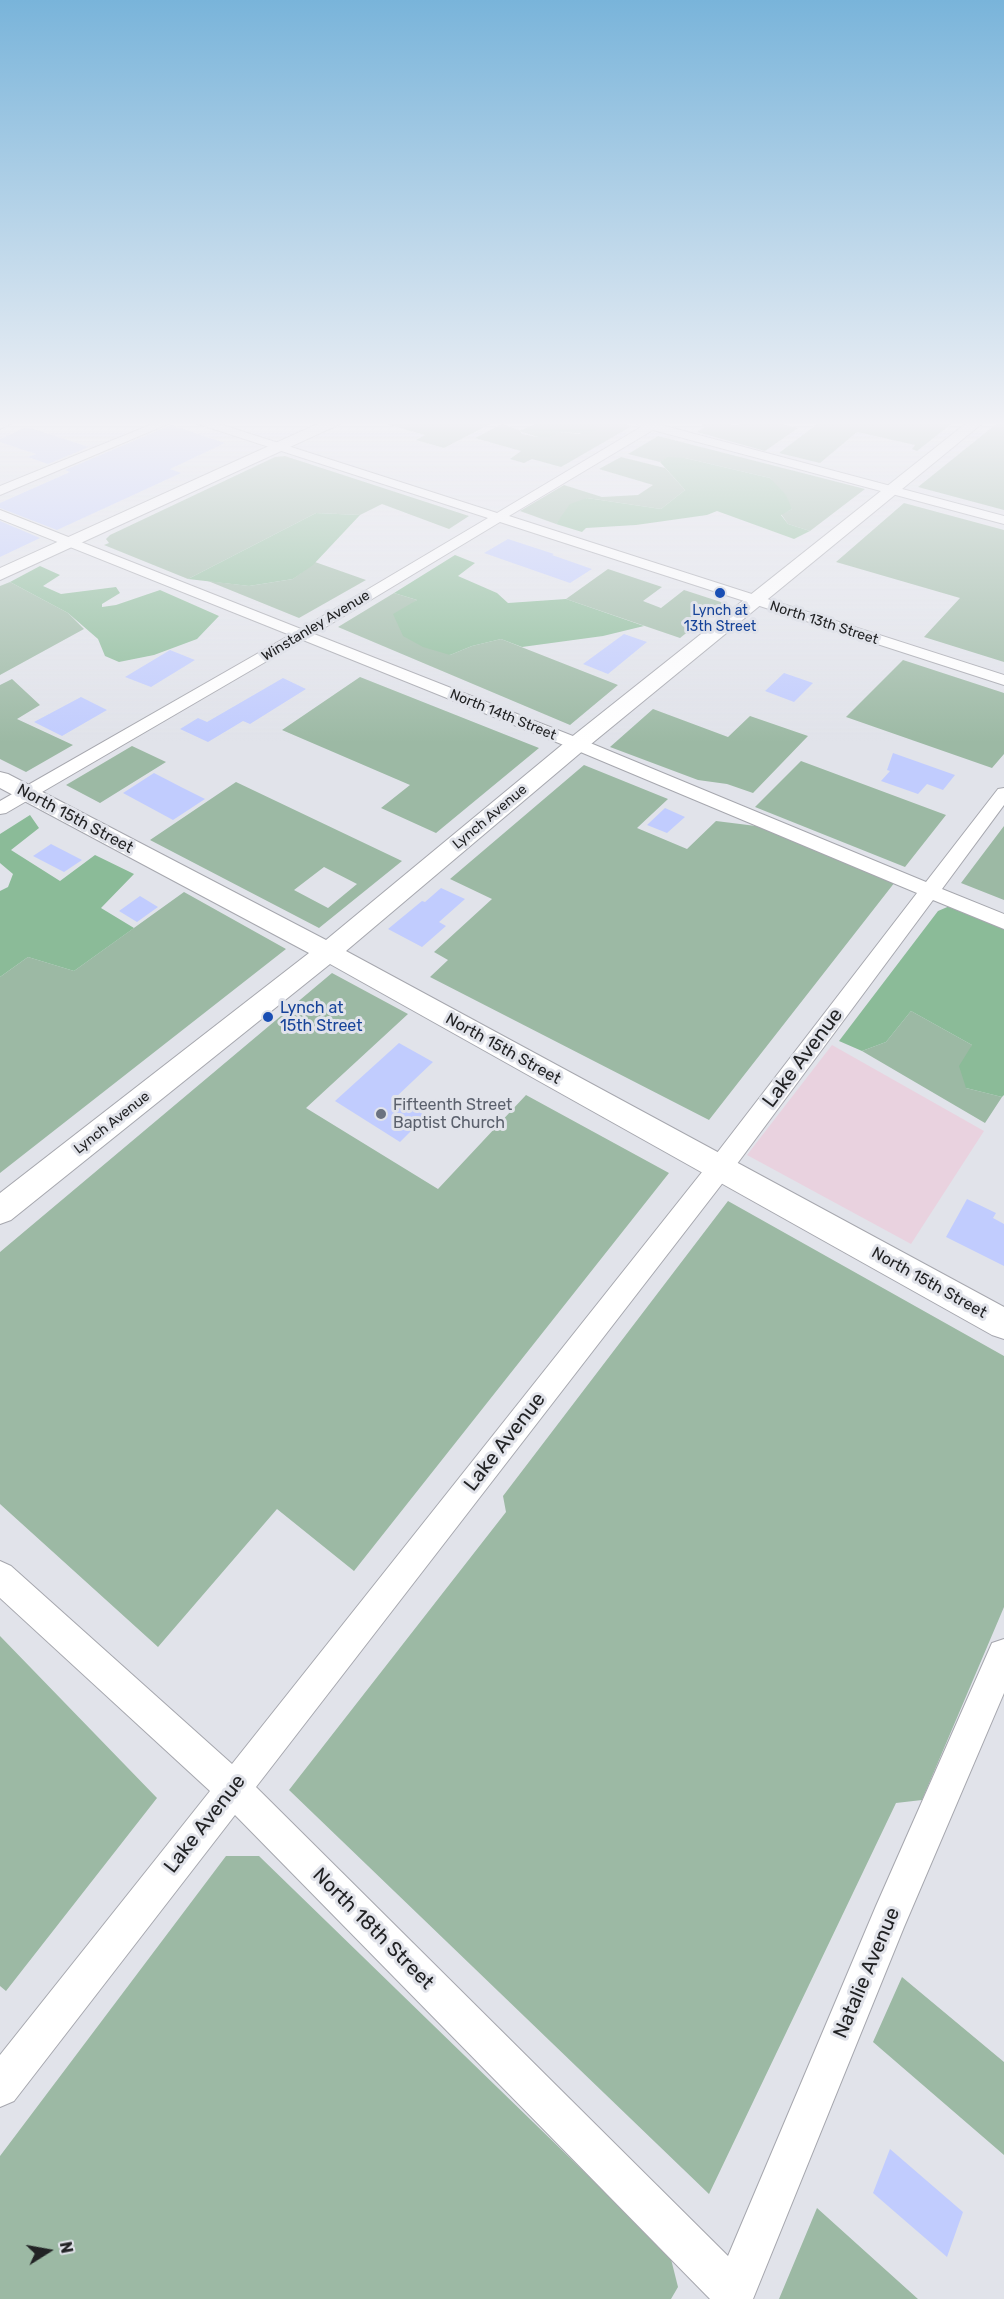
<!DOCTYPE html>
<html>
<head>
<meta charset="utf-8">
<style>
  body { margin:0 }
  #map { position:relative; width:1004px; height:2299px; overflow:hidden; background:#e1e3ea; font-family:Rubik,sans-serif }
  canvas { display:block }
  .north { position:absolute; left:18px; top:2221px; width:60px; height:60px; -webkit-text-stroke:4px #e1e3ea; paint-order:stroke; rotate:79deg; font-size:16px; font-weight:700; line-height:24px; text-align:center; color:#222325 }
  .north::after { content:''; display:block; margin:auto; width:21px; height:27px; background:#222325; clip-path:polygon(50% 0,100% 100%,50% 72%,0 100%) }
</style>
</head>
<body>
<div id="map">
<canvas width="1004" height="2299"></canvas>
<div class="north">N</div>
</div>
<script>
const ctx = document.querySelector('canvas').getContext('2d');
ctx.lineJoin = 'round';
function fillPath(path, color) { ctx.fillStyle = color; ctx.fill(path, 'evenodd'); }
const toPath = rows => new Path2D(rows.map(r => 'M' + r).join(''));
function strokePath(path, color, width, dash) { ctx.strokeStyle = color; ctx.lineWidth = width; ctx.lineCap = dash ? 'butt' : 'round'; ctx.setLineDash(dash || []); ctx.stroke(path); }
function drawText(font, color, halo, rows, align = 'center') {
  ctx.font = font + ' Rubik,sans-serif'; ctx.lineWidth = 6; ctx.setLineDash([]); ctx.textBaseline = 'middle'; ctx.strokeStyle = halo; ctx.fillStyle = color; for (const [text, x, y, turn = 0] of rows) {
    ctx.save(); ctx.translate(x, y); ctx.rotate((+turn || 0) * Math.PI / 180); ctx.textAlign = isNaN(turn) ? turn : align; if (halo) ctx.strokeText(text, 0, 0); ctx.fillText(text, 0, 0); ctx.restore();
  }
}
fillPath(toPath([
  [832,1045,984,1131,911,1244,747,1155]
]), '#e9d2df');
fillPath(toPath([
  [376,421,496,421,444,448,416,440,425,435],
  [577,421,613,421,632,426,561,467,532,459,524,463,510,459,521,451,475,438,502,424,519,430,522,434,538,437,550,437,559,432,580,434,587,422],
  [701,421,716,421,733,425,749,424,754,421,769,421,798,428,765,451,697,432,704,428],
  [821,421,955,421,917,451,912,449,915,445,857,432,820,463,779,453],
  [1000,421,1004,421,1004,510,918,487],
  [658,436,865,489,810,531,788,524,781,514,792,509,770,478,685,458,667,458,660,462,628,454],
  [285,456,469,516,449,529,382,504,360,515,316,513,188,579,104,545,109,543,106,539,110,535,275,457],
  [621,457,665,468,685,490,661,509,587,498,563,516,556,524,520,511,564,485,602,497,638,495,653,485,599,469],
  [904,503,1004,530,1004,662,924,637,960,598,836,562],
  [315,562,366,580,299,618,208,581,249,586,293,579],
  [608,569,662,587,643,601,661,608,684,590,724,603,680,638,566,599],
  [10,582,68,613,84,629,0,675,0,586],
  [394,593,417,600,412,604,450,655,472,646,501,639,618,685,570,725,338,627],
  [903,660,1004,693,1004,754,992,768,846,717],
  [360,677,539,748,436,833,381,808,410,785,282,730],
  [12,679,40,705,17,719,73,745,26,772,0,759,0,685],
  [653,709,728,737,750,716,808,736,753,793,727,784,698,780,610,747],
  [132,746,166,762,100,803,66,785],
  [801,761,946,815,905,867,755,807],
  [584,765,668,799,637,828,687,849,716,821,756,826,895,882,709,1120,430,977,448,960,434,952,492,899,450,879],
  [236,782,402,861,319,928,150,840],
  [324,867,357,884,328,908,294,890],
  [1004,826,1004,900,961,883],
  [184,892,286,949,0,1173,0,977,28,957,74,971],
  [332,973,408,1014,306,1108,438,1189,526,1095,669,1173,354,1571,277,1509,158,1647,0,1504,0,1252],
  [911,1011,972,1045,966,1088,1002,1097,985,1123,862,1051,886,1042],
  [728,1201,1004,1356,1004,1607,922,1800,896,1803,709,2194,289,1790,506,1512,503,1496],
  [0,1636,157,1798,6,1991,0,1986],
  [226,1856,259,1856,670,2255,678,2287,671,2299,0,2299,0,2156],
  [902,1977,1004,2062,1004,2155,873,2042],
  [817,2208,918,2299,779,2299]
]), '#9cb9a4');
fillPath(toPath([
  [543,421,577,421,597,426,596,430,591,434,560,432,550,437,538,437,519,431],
  [667,457,685,458,770,478,786,495,792,509,781,515,788,524,810,531,794,539,717,511,707,515,636,525,586,528,582,532,556,524,570,504,587,498,661,509,685,490,660,462],
  [316,513,360,515,313,565,293,579,249,586,188,579],
  [455,555,475,563,458,576,497,593,508,603,566,599,644,626,603,636,522,647,501,639,472,646,450,655,423,647,403,636,393,614,417,600,394,593],
  [40,566,60,575,43,586,61,594,116,587,120,593,102,604,102,607,116,605,160,590,219,616,197,639,154,655,119,662,105,656,98,639,68,613,10,582],
  [30,815,39,828,11,850,60,881,95,855,134,874,101,908,134,928,74,971,28,957,0,977,0,891,8,887,13,874,0,863,0,834],
  [952,905,1004,926,1004,1095,1002,1097,966,1088,959,1066,972,1045,911,1011,886,1042,862,1051,839,1041,938,911]
]), '#8bbb98');
fillPath(toPath([
  [171,425,225,443,170,469,181,473,57,530,0,508,0,503,70,472,65,470],
  [27,427,89,447,48,464,28,457,36,454,0,442,0,439],
  [0,521,40,538,0,557],
  [508,539,554,554,552,555,592,569,570,583,484,553],
  [624,634,647,642,608,674,583,664],
  [170,650,195,660,151,687,125,677],
  [784,673,813,683,794,702,765,691],
  [283,678,306,689,250,724,243,721,208,742,180,729,198,718,207,722],
  [81,697,107,710,62,736,34,722],
  [893,753,955,775,943,790,927,784,918,794,881,781,890,771,887,770],
  [154,773,181,787,205,799,173,820,123,793],
  [665,808,685,817,667,833,647,825],
  [51,844,82,860,64,872,33,856],
  [441,888,465,899,439,922,446,926,422,947,388,929,422,901,425,902],
  [140,896,158,907,137,922,119,911],
  [399,1043,433,1062,395,1098,426,1116,400,1142,335,1101],
  [967,1199,996,1213,993,1218,1004,1224,1004,1266,946,1237],
  [890,2149,963,2212,947,2257,873,2193]
]), '#c1ccfe');
const minor = toPath([
  [0,421,16,421,0,429,0,421],
  [160,421,175,421,0,495,0,486,160,421],
  [193,421,210,421,497,513,641,427,637,424,639,422,666,421,661,425,1004,516,1004,524,653,430,509,516,1004,675,1004,685,500,522,314,634,583,740,926,882,998,789,1004,788,1004,805,942,889,1004,914,1004,929,933,900,728,1176,256,1787,728,2256,876,1906,992,1643,1004,1639,1004,1693,904,1927,753,2299,710,2299,235,1815,14,2101,0,2107,0,2055,210,1791,0,1598,0,1561,11,1566,232,1764,710,1162,917,893,571,748,303,640,6,813,0,814,0,801,290,635,0,519,0,510,301,629,488,518,195,423,193,421]
]);
const tertiary = toPath([
  [324,421,342,421,340,424,0,580,0,568,324,421],
  [969,421,985,421,585,749,346,951,1004,1307,1004,1339,992,1335,330,964,11,1220,0,1224,0,1193,309,953,0,788,0,772,8,774,326,940,569,739,969,421]
]);
strokePath(minor, '#a6a7ae', 2);
strokePath(tertiary, '#a6a7ae', 2);
fillPath(minor, '#fff');
fillPath(tertiary, '#fff');
const sky = ctx.createLinearGradient(0, 0, 0, 743);
sky.addColorStop(0, '#79b4da');
sky.addColorStop(0.57, '#f2f2f6');
sky.addColorStop(1, '#f2f2f600');
ctx.fillStyle = sky;
ctx.fillRect(0, 0, 1004, 743);
for (const [x, y, r, color] of [
  [720,593,6,"#1a4fb4"],
  [268,1017,6,"#1a4fb4"],
  [381,1114,6,"#6b7280"]
]) { const dot = new Path2D(); dot.arc(x, y, r, 0, 2 * Math.PI); ctx.fillStyle = color; ctx.fill(dot); strokePath(dot, '#e1e3ea', 2); }
drawText('14px', '#164399', '#e1e3ea', [
  ["Lynch at",720,611],
  ["13th Street",720,627]
]);
drawText('14px', '#222325', '#e1e3ea', [
  ["North 13th Street",824,623,18],
  ["Winstanley Avenue",316,626,-31],
  ["North 14th Street",503,715,22],
  ["Lynch Avenue",490,817,-40],
  ["Lynch Avenue",112,1123,-38]
]);
drawText('16px', '#222325', '#e1e3ea', [
  ["North 15th Street",75,819,28],
  ["North 15th Street",503,1049,29],
  ["North 15th Street",929,1283,29]
]);
drawText('16px', '#164399', '#e1e3ea', [
  ["Lynch at",280,1008],
  ["15th Street",280,1026]
], 'left');
drawText('16px', '#5b616d', '#e1e3ea', [
  ["Fifteenth Street",393,1105],
  ["Baptist Church",393,1123]
], 'left');
drawText('20px', '#222325', '#e1e3ea', [
  ["Lake Avenue",803,1058,-53],
  ["Lake Avenue",505,1442,-52],
  ["Lake Avenue",205,1824,-52],
  ["North 18th Street",373,1929,45],
  ["Natalie Avenue",867,1973,-67]
]);
</script>
</body>
</html>
